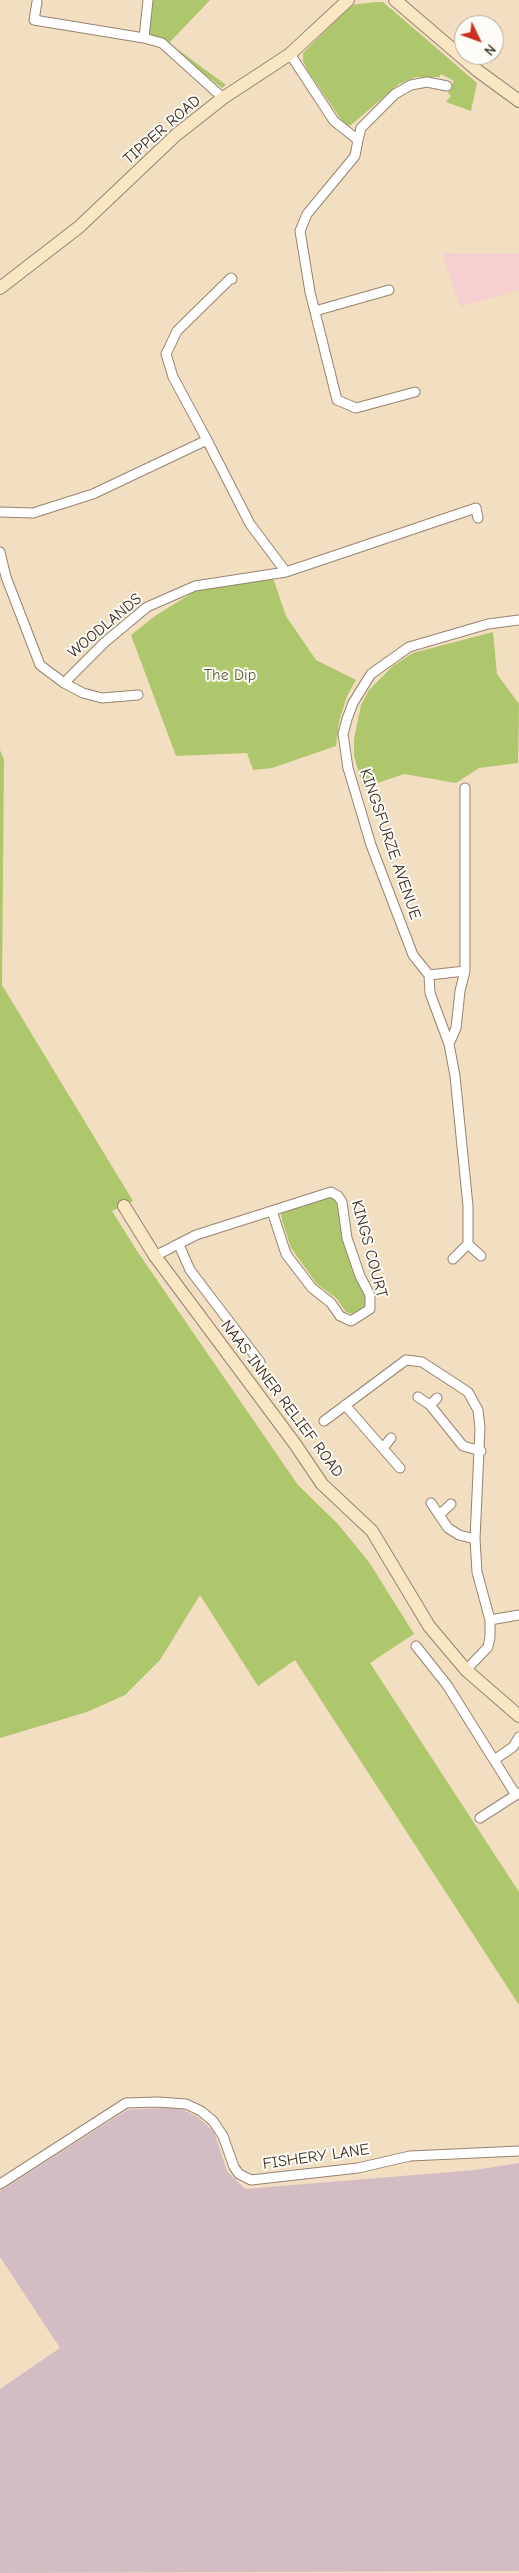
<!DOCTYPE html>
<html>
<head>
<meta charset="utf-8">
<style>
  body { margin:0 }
  #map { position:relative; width:519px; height:2573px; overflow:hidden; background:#f2dec1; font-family:"Comic Neue",sans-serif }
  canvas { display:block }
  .north { position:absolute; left:454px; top:15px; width:50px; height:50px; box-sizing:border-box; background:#fdfcf7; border:1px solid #afa8a0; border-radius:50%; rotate:132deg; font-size:14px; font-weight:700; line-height:20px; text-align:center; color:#3b2a1e }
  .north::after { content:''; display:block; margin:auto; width:18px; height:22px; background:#c8321e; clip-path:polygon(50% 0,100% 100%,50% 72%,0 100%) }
</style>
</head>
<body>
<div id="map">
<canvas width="519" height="2573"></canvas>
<div class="north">N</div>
</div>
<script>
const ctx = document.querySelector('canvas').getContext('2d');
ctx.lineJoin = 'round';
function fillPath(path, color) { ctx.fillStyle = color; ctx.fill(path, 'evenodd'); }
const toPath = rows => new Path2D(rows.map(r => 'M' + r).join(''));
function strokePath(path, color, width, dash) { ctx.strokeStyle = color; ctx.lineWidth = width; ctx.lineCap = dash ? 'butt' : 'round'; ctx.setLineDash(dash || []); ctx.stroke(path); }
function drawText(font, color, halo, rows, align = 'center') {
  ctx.font = font + ' "Comic Neue",sans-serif'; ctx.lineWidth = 4; ctx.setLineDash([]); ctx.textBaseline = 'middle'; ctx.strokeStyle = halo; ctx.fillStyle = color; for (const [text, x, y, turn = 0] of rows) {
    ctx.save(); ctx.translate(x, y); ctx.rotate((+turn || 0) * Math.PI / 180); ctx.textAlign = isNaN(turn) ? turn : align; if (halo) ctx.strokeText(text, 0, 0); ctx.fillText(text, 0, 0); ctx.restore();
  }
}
fillPath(toPath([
  [442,253,519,254,519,290,460,307]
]), '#f7cfd0');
fillPath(toPath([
  [177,2107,198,2117,214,2132,227,2171,245,2189,475,2170,519,2163,519,2571,0,2573,0,2389,60,2348,0,2257,0,2191,127,2110]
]), '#d2bdc5');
fillPath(toPath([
  [152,0,210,0,169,43,226,85,222,88,161,40,147,36],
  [376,2,383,2,477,83,471,111,446,102,451,96,448,93,454,81,441,74,439,77,416,77,399,84,351,125,347,126,342,121,308,71,303,61,303,53,351,5],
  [273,578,286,616,316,660,356,680,347,696,339,722,336,746,272,768,253,770,247,753,176,756,131,635,155,616,197,590],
  [493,632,497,674,519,704,518,763,479,768,456,783,404,774,363,788,354,756,354,739,361,705,369,690,393,666,413,653],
  [0,750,4,760,2,985,133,1201,112,1211,137,1251,298,1485,338,1524,369,1562,414,1634,370,1663,519,1892,519,2005,295,1660,258,1686,200,1595,160,1660,125,1695,87,1712,0,1738],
  [332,1196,336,1198,367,1294,367,1304,353,1314,346,1312,336,1298,317,1284,291,1248,282,1220,281,1214,287,1210]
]), '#afc76c');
const street = toPath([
  [37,2,34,20,144,38,162,43,223,98],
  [144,38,148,0],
  [290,54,334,121,358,140,355,156,307,214,300,231,310,292,337,400,356,408,415,392],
  [358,140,361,128,395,94,411,85,427,82,447,86],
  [315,311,389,290],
  [207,440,250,524,286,572],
  [0,512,33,513,93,494,207,440,173,377,166,354,177,331,231,278,232,279],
  [0,552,6,577,40,665,64,683,83,693,102,698,138,695],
  [64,683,105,642,147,607,195,586,286,572,476,508,478,518],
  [465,788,465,971,429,975,413,955,371,845,348,768,343,734,347,719,353,703,371,674,409,647,488,624,519,620],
  [465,971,460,991,456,1028,449,1044,455,1076,468,1206,468,1244],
  [429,975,430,993,449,1044],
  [179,1245,190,1270,260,1362],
  [155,1256,196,1235,331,1192,338,1196,342,1202,347,1238,360,1276,370,1295,370,1309,351,1321,340,1316,331,1303,312,1288,286,1254,272,1211],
  [453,1259,468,1244,481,1256],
  [418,1397,430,1405,463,1446,481,1451],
  [345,1405,400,1468],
  [430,1405,437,1398],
  [324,1421,406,1360,422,1362,468,1392,478,1410,480,1428,475,1539,477,1572,490,1620,490,1637,488,1647,466,1670],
  [383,1448,391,1438],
  [431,1503,448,1528,459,1535,475,1539],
  [439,1515,451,1504],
  [490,1620,519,1615],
  [416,1646,447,1685,516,1795],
  [494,1760,513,1747,519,1737],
  [480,1818,519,1793],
  [0,2184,126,2103,158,2102,186,2104,201,2111,213,2121,223,2136,234,2167,239,2174,251,2180,358,2168,410,2156,519,2151]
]);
const secondary = toPath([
  [395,0,478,71,519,101],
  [0,288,79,227,176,135,223,98,290,54,348,0],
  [124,1206,155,1256,295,1444,322,1484,372,1531,429,1626,466,1670,519,1716]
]);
strokePath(street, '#968470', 11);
strokePath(secondary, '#968470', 14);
strokePath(street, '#fff', 9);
strokePath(secondary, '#fbe6c3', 12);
drawText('16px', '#3b2a1e', '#fdfcf7', [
  ["TIPPER ROAD",162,130,-41],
  ["WOODLANDS",105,626,-40],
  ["KINGSFURZE AVENUE",390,844,71],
  ["KINGS COURT",369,1249,75],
  ["NAAS INNER RELIEF ROAD",282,1399,53],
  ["FISHERY LANE",316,2157,-8]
]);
drawText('16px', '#5e5935', '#fdfcf7', [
  ["The Dip",230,675]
]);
</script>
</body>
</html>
